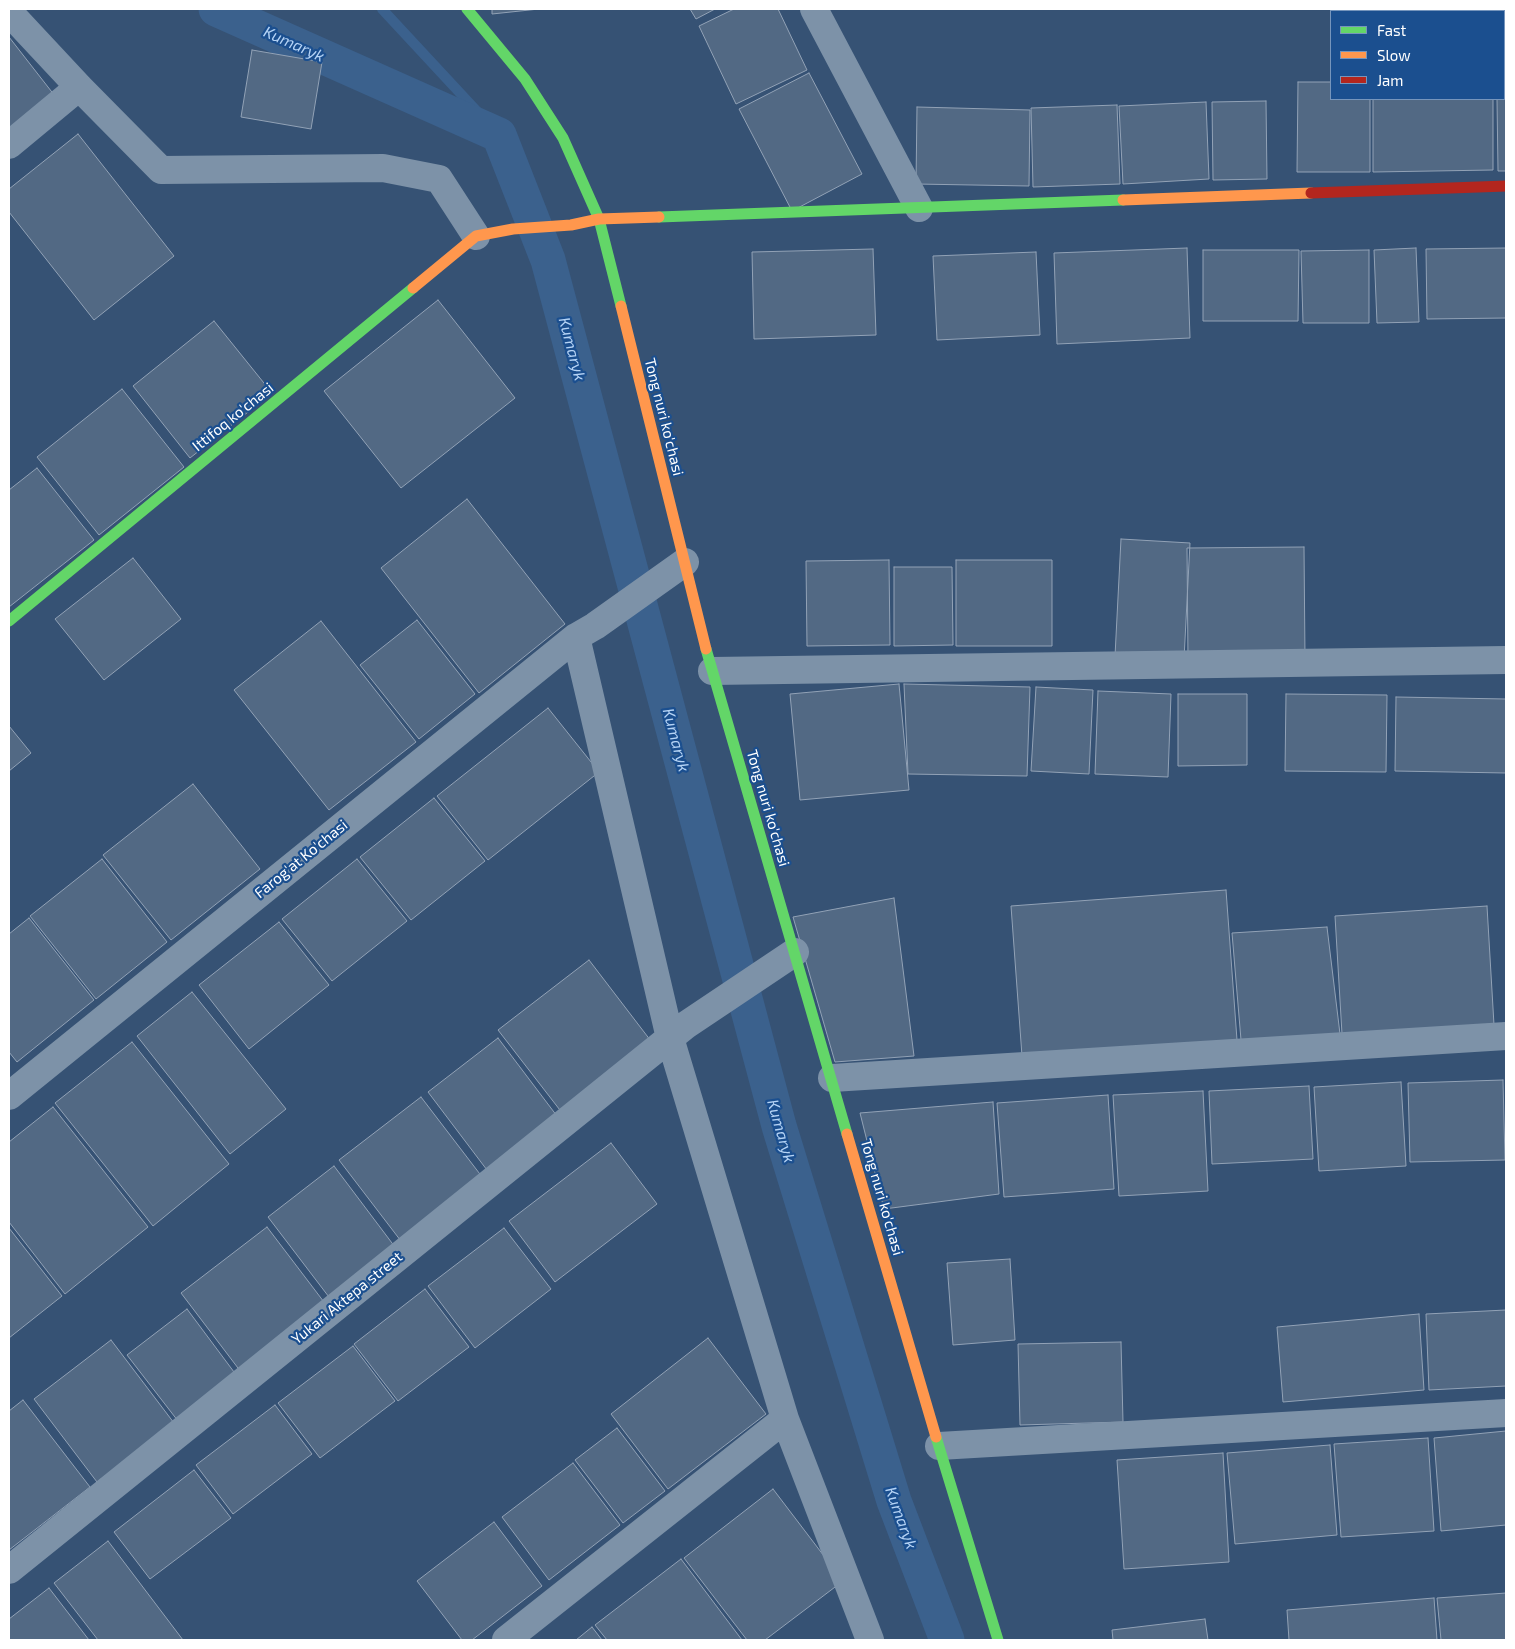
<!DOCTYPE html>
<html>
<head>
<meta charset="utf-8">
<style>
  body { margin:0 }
  #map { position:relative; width:1515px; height:1649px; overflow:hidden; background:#365274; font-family:"Exo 2",sans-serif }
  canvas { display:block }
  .frame { position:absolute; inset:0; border:10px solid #fff; pointer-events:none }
  .legend { position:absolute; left:1330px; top:10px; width:175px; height:90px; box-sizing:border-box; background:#1b4f8f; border:1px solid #7695bc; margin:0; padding:6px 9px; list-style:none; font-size:15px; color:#fff }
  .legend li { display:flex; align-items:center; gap:10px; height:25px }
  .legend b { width:25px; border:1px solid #7695bc }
</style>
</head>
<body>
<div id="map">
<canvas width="1515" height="1649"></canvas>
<div class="frame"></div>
<ul class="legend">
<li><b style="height:6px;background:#63d668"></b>Fast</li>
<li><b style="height:6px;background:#ff974d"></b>Slow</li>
<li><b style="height:6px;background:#b3261e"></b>Jam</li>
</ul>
</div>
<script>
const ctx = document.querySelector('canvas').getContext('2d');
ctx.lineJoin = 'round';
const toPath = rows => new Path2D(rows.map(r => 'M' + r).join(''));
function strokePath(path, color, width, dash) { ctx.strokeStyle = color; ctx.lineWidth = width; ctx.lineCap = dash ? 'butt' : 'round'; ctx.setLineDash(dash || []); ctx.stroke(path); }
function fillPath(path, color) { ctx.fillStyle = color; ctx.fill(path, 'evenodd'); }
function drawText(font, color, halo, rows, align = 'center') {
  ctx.font = font + ' "Exo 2",sans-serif'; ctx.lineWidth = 4.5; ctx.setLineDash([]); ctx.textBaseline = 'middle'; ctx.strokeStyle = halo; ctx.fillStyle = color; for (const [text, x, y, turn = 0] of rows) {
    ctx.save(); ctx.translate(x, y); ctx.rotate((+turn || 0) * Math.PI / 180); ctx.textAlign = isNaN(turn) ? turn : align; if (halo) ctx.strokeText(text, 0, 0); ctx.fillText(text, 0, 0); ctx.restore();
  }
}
strokePath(toPath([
  [382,9,499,135]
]), '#3b618d', 10);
strokePath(toPath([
  [216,9,499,135,548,260,779,1126,894,1501,947,1640]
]), '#3b618d', 35);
const building = toPath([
  [492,9,539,9,492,14,492,9],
  [690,9,715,9,696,19,690,9],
  [734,9,778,9,807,70,736,104,699,26,734,9],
  [9,37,55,96,9,132,9,37],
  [252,50,322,62,311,129,241,117,252,50],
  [809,73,862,174,792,211,739,109,809,73],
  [1504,76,1506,76,1506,171,1498,171,1497,99,1504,99,1504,76],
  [1298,82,1331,82,1331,99,1370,99,1370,172,1297,172,1298,82],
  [1373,99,1493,99,1493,170,1373,172,1373,99],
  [1266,101,1267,179,1213,180,1212,102,1266,101],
  [1206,102,1209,179,1123,184,1119,106,1206,102],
  [1117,105,1120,184,1033,187,1031,108,1117,105],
  [917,107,1030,110,1029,186,916,184,917,107],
  [78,134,174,256,94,320,9,212,9,189,78,134],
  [1187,248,1190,338,1057,344,1054,253,1187,248],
  [1416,248,1419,322,1377,323,1374,250,1416,248],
  [1506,248,1506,318,1427,319,1426,249,1506,248],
  [873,249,876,335,754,339,752,252,873,249],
  [1203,250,1299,250,1298,321,1203,321,1203,250],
  [1369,250,1369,323,1303,323,1301,251,1369,250],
  [1036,252,1040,335,937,340,933,256,1036,252],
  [438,300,515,398,401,488,324,391,438,300],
  [214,321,272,393,190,458,133,386,214,321],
  [122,389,184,467,99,535,37,457,122,389],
  [37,468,94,540,9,607,9,490,37,468],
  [467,499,565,624,479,693,381,568,467,499],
  [1121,539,1190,543,1184,659,1115,656,1121,539],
  [1304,547,1305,658,1188,660,1187,548,1304,547],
  [133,558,181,619,104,680,55,619,133,558],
  [889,560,890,645,807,646,806,561,889,560],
  [956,560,1052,560,1052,646,956,646,956,560],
  [894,567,952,567,953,645,894,646,894,567],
  [417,620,475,694,419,739,360,665,417,620],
  [321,621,416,742,329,810,234,690,321,621],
  [899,684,909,790,800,800,790,694,899,684],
  [904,684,1030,687,1027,776,908,774,904,684],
  [1036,687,1093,690,1089,774,1031,771,1036,687],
  [1098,691,1171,694,1168,777,1095,774,1098,691],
  [1178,694,1247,694,1247,765,1178,766,1178,694],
  [1286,694,1387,695,1386,772,1285,771,1286,694],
  [1396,697,1506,699,1506,773,1395,771,1396,697],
  [548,708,599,772,488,860,437,796,548,708],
  [9,726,31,753,9,771,9,726],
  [193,784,260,869,171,940,103,855,193,784],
  [434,798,485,861,411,920,360,857,434,798],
  [102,859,167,942,96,999,30,916,102,859],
  [357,859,407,921,332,981,282,919,357,859],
  [1226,890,1237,1040,1022,1056,1011,906,1226,890],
  [894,898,914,1056,835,1062,793,917,894,898],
  [1487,906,1494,1025,1342,1034,1335,916,1487,906],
  [29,918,94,1000,17,1062,9,1052,9,934,29,918],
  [279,922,329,985,249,1049,199,985,279,922],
  [1327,927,1340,1034,1241,1040,1232,933,1327,927],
  [589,960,654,1045,563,1114,498,1030,589,960],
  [192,992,286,1109,230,1154,137,1036,192,992],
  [498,1038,560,1120,490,1174,428,1092,498,1038],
  [132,1042,229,1164,153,1226,55,1103,132,1042],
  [1503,1080,1505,1160,1410,1162,1408,1083,1503,1080],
  [1401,1082,1406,1166,1319,1171,1314,1087,1401,1082],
  [1309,1086,1313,1159,1212,1164,1209,1091,1309,1086],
  [1203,1091,1208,1191,1119,1196,1113,1095,1203,1091],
  [1108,1095,1114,1189,1004,1197,997,1103,1108,1095],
  [421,1097,486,1182,404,1245,339,1160,421,1097],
  [993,1102,999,1194,884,1209,860,1113,993,1102],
  [53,1107,148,1227,65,1294,9,1222,9,1142,53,1107],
  [611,1143,657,1204,555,1282,509,1221,611,1143],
  [334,1166,398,1251,332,1301,268,1217,334,1166],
  [267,1227,327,1306,241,1372,181,1293,267,1227],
  [9,1228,62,1296,9,1338,9,1228],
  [504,1228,551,1289,475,1348,428,1286,504,1228],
  [1010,1259,1015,1340,953,1345,947,1263,1010,1259],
  [425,1289,469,1347,398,1401,354,1344,425,1289],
  [187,1309,237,1376,178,1421,127,1355,187,1309],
  [1506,1310,1506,1386,1429,1390,1426,1314,1506,1310],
  [1419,1314,1424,1390,1283,1402,1277,1327,1419,1314],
  [708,1338,766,1414,668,1489,611,1414,708,1338],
  [111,1340,174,1423,97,1482,34,1399,111,1340],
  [1121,1342,1123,1422,1020,1425,1018,1344,1121,1342],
  [353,1346,395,1401,320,1458,278,1403,353,1346],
  [23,1400,90,1487,9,1550,9,1411,23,1400],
  [275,1405,312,1454,233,1514,196,1465,275,1405],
  [617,1428,665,1491,623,1523,575,1460,617,1428],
  [1506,1431,1506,1525,1441,1531,1434,1438,1506,1431],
  [1428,1438,1434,1531,1341,1537,1334,1444,1428,1438],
  [1330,1445,1337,1535,1235,1544,1227,1453,1330,1445],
  [1223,1453,1229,1562,1124,1569,1117,1460,1223,1453],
  [573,1463,620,1525,549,1580,502,1517,573,1463],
  [194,1470,231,1518,150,1579,114,1532,194,1470],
  [773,1489,843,1581,765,1640,747,1640,684,1558,773,1489],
  [494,1522,542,1586,472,1640,462,1640,417,1581,494,1522],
  [108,1541,183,1640,98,1640,54,1583,108,1541],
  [681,1559,742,1640,607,1640,595,1625,681,1559],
  [49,1588,89,1640,9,1640,9,1619,49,1588],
  [1506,1593,1506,1640,1441,1640,1437,1598,1506,1593],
  [1434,1598,1437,1640,1289,1640,1287,1610,1434,1598],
  [1205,1619,1208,1640,1113,1640,1112,1630,1205,1619],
  [592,1627,602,1640,576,1640,592,1627]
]);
fillPath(building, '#526984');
strokePath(building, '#92a2b6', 1);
strokePath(toPath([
  [814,9,919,208],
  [9,12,79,87,161,170,383,168,439,179,476,236],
  [9,145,79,87],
  [576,637,670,1038,785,1419,870,1640],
  [712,671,1506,660],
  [832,1078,1506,1036],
  [9,1096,576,637,595,626,685,562],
  [939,1446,1506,1413],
  [9,1570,686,1025,795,952],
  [506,1640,785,1419]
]), '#7d92a8', 28);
strokePath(toPath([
  [467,9,525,79,563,138,599,219,621,306],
  [659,217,1123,200],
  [9,621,413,288],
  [706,649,847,1134],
  [936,1437,998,1640]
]), '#63d668', 11);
strokePath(toPath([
  [1123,200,1311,193],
  [413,288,476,236,513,229,571,225,599,219,659,217],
  [621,306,706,649],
  [847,1134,936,1437]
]), '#ff974d', 11);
strokePath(toPath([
  [1311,193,1506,186]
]), '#b3261e', 11);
drawText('15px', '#fff', '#1b4f8f', [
  ["Ittifoq ko'chasi",233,417,-39],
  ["Tong nuri ko'chasi",664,417,76],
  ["Tong nuri ko'chasi",768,808,74],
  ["Farog'at Ko'chasi",301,859,-39],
  ["Tong nuri ko'chasi",882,1197,74],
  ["Yukari Aktepa street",347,1298,-39]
]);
drawText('italic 16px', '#b5d3f5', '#1b4f8f', [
  ["Kumaryk",294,44,24],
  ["Kumaryk",572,349,75],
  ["Kumaryk",676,740,75],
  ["Kumaryk",781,1131,74],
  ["Kumaryk",901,1518,70]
]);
</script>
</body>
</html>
